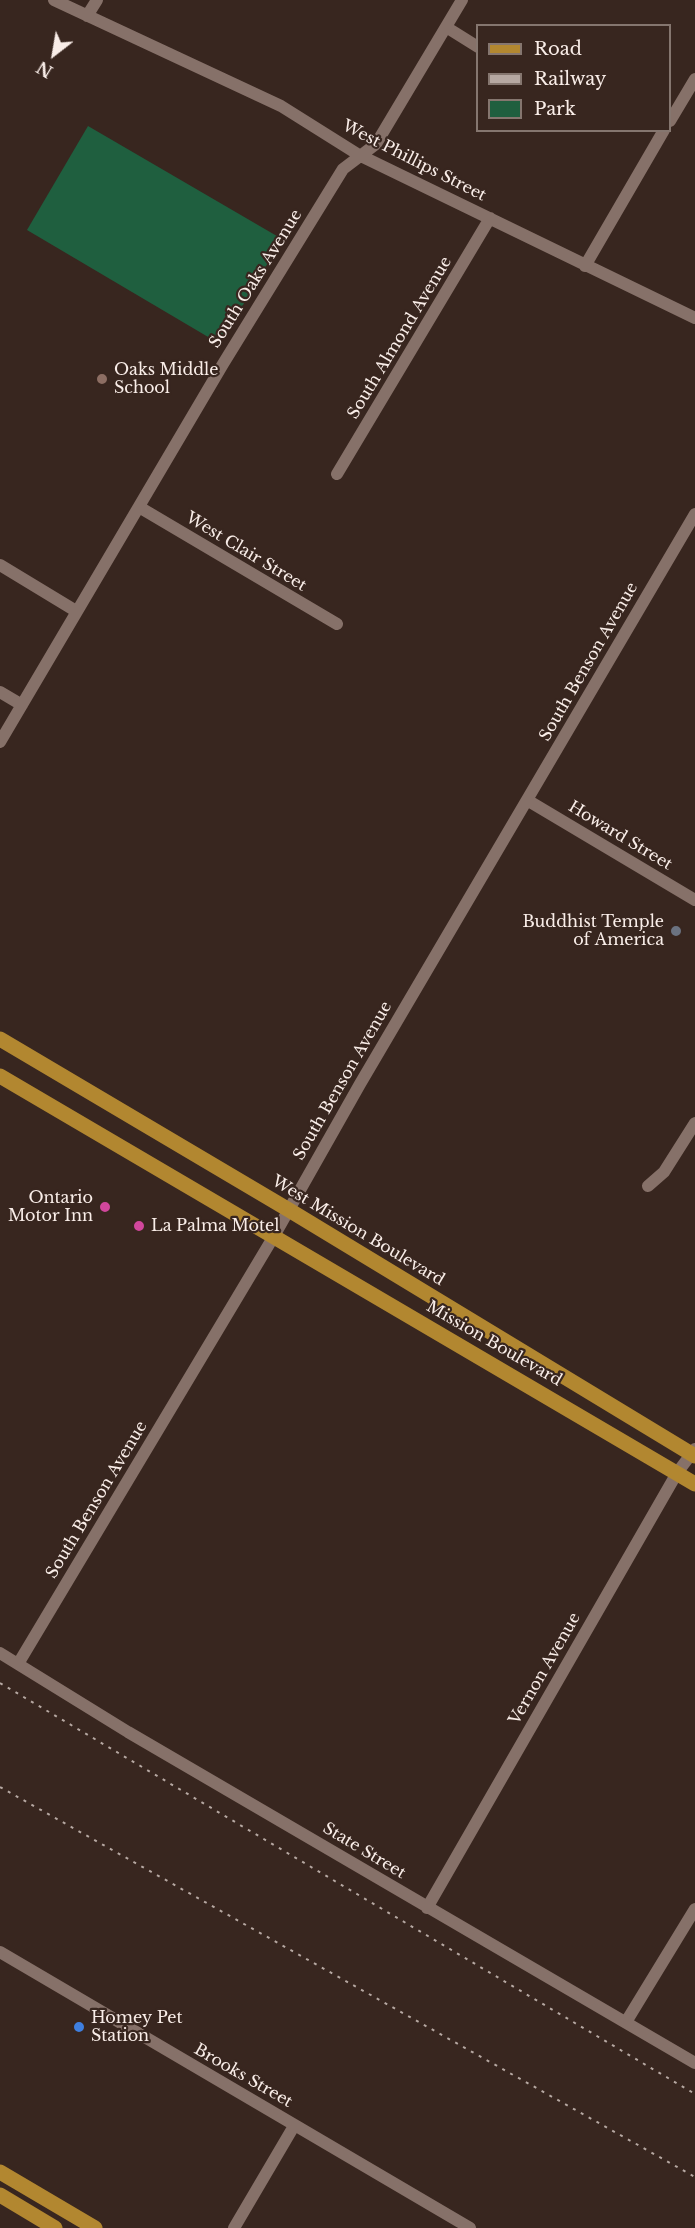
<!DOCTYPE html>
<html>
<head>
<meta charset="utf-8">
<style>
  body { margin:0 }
  #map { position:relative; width:695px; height:2228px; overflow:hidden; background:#38261f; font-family:"Libre Baskerville",serif }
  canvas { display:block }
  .legend { position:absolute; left:476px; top:24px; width:195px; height:108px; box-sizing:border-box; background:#38261f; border:2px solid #85766f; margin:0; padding:8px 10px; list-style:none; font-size:18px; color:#f9ede8 }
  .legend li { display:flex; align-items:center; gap:12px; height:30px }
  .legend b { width:30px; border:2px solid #85766f }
  .north { position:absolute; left:24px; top:24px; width:60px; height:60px; -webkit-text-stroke:4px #38261f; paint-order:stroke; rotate:211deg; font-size:16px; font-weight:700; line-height:24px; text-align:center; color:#f9ede8 }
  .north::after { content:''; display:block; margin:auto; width:21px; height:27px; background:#f9ede8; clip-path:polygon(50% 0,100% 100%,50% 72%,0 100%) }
</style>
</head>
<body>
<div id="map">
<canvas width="695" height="2228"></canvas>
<ul class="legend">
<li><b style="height:8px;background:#b28730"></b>Road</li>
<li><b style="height:8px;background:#b6a8a2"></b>Railway</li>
<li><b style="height:16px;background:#1f5f3f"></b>Park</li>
</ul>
<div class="north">N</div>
</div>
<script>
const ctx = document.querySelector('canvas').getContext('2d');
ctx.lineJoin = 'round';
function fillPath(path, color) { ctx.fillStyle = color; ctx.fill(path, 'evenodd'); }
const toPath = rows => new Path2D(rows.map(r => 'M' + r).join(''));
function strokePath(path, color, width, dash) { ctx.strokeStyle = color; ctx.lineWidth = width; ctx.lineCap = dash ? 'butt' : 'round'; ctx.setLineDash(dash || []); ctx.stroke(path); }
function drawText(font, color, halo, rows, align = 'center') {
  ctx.font = font + ' "Libre Baskerville",serif'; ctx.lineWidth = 4.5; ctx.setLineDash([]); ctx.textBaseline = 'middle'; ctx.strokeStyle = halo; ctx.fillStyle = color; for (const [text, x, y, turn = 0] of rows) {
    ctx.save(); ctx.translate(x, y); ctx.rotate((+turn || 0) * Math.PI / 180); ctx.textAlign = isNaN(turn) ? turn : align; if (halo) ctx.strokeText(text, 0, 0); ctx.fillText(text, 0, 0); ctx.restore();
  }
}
fillPath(toPath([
  [88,126,282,239,220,344,27,230]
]), '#1f5f3f');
strokePath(toPath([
  [54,0,281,106,359,155,695,318],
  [87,16,97,0],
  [446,27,478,47],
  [670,121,695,79],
  [585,266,664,130],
  [337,474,490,218],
  [139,507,337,624],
  [0,565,76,611],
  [0,692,22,705],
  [0,742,223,364,343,169,376,144,462,0],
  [527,800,695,900],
  [648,1186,664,1172,695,1123],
  [0,1653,128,1732,695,2063],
  [18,1664,274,1236,360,1084,695,514],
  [427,1908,677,1473,695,1449],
  [0,1952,470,2228],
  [626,2022,695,1909],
  [234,2228,294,2126]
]), '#867169', 12);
strokePath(toPath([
  [0,1039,289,1210,695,1456],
  [0,1076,695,1484],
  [0,2172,95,2228],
  [0,2195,55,2228]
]), '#b28730', 15);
strokePath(toPath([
  [0,1683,695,2094],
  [0,1787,695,2177]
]), '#b6a8a2', 2, [3, 6]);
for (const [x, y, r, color] of [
  [102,379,6,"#8d6e63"],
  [676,931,6,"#6b7280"],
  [105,1207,6,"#d1479c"],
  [139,1226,6,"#d1479c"],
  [79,2027,6,"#3f7fe0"]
]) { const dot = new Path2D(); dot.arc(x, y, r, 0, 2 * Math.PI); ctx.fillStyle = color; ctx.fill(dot); strokePath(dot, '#38261f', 2); }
drawText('16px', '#f9ede8', '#38261f', [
  ["West Phillips Street",414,161,27],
  ["South Oaks Avenue",256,279,-58],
  ["South Almond Avenue",400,338,-59],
  ["West Clair Street",246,552,31],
  ["South Benson Avenue",589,662,-60],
  ["Howard Street",620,836,31],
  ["South Benson Avenue",343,1081,-60],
  ["West Mission Boulevard",358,1231,31],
  ["Mission Boulevard",494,1344,30],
  ["South Benson Avenue",97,1500,-59],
  ["Vernon Avenue",545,1669,-60],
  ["State Street",364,1851,31],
  ["Brooks Street",243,2076,30]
]);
drawText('16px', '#f9ede8', '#38261f', [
  ["Oaks Middle",114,370],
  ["School",114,388],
  ["Buddhist Temple",664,922,"right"],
  ["of America",664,940,"right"],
  ["Ontario",93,1198,"right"],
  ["Motor Inn",93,1216,"right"],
  ["La Palma Motel",151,1226],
  ["Homey Pet",91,2018],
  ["Station",91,2036]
], 'left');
</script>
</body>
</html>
